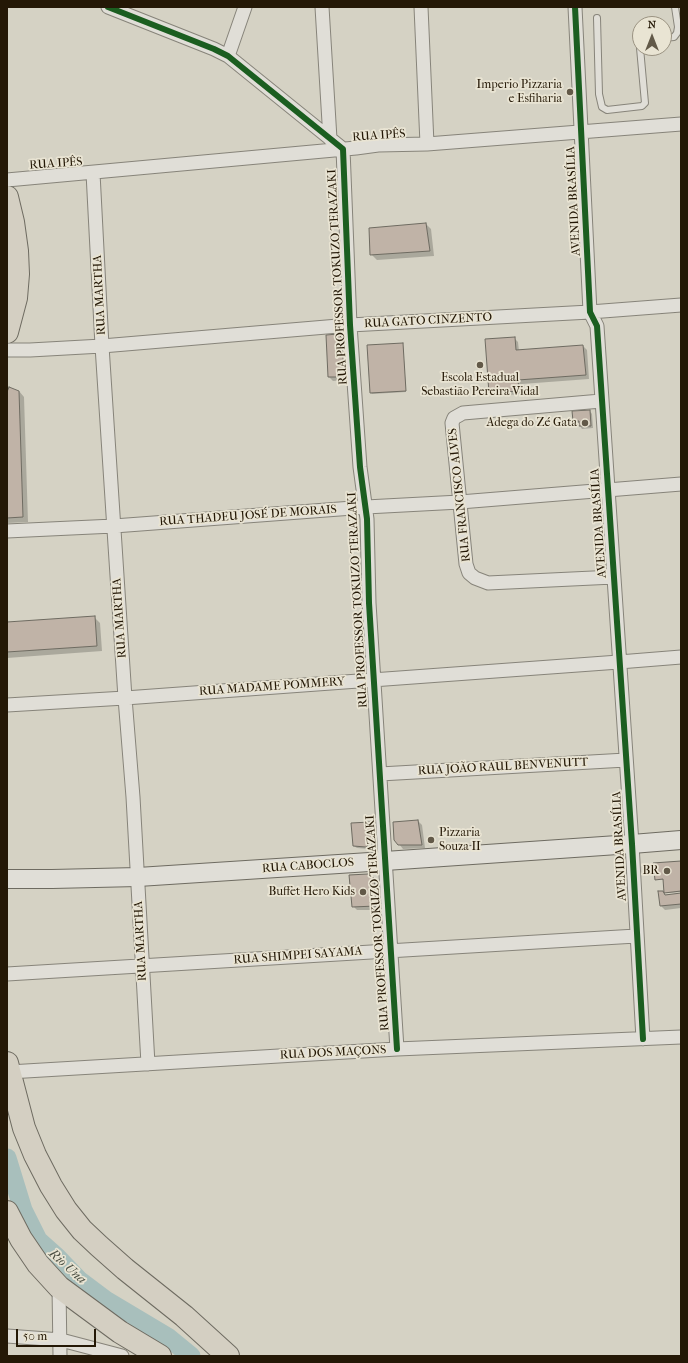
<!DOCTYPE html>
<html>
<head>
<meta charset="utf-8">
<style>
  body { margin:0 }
  #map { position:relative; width:688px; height:1363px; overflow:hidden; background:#d5d2c4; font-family:"IM FELL French Canon",serif }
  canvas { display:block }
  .frame { position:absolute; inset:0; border:8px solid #241806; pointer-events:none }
  .north { position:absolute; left:632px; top:16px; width:40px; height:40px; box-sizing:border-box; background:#e9e4d3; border:1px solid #9a9281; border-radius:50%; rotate:0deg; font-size:11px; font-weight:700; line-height:16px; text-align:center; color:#241806 }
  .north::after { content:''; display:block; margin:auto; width:14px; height:18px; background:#625948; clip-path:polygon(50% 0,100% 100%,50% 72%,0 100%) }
  .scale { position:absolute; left:16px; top:1329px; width:80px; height:18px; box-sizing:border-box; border:2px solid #241806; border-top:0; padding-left:5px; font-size:12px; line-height:14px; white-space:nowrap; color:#241806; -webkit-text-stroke:3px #e9e4d3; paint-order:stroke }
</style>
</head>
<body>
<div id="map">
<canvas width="688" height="1363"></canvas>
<div class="frame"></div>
<div class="north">N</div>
<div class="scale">50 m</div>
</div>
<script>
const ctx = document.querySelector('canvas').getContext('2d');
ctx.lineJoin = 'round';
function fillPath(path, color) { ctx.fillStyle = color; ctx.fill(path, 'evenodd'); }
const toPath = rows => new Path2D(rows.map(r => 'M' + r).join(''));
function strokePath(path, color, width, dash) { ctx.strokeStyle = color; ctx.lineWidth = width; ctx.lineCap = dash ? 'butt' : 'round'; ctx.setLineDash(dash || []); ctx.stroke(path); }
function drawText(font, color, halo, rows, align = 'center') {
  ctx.font = font + ' "IM FELL French Canon",serif'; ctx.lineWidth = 3.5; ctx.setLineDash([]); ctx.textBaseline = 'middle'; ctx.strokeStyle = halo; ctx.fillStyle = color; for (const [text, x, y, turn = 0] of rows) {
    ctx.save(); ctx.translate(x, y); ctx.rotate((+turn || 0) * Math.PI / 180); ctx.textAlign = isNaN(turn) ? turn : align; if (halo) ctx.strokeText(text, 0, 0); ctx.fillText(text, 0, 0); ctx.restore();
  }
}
fillPath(toPath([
  [426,224,431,229,434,256,377,260,371,254],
  [341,338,344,380,333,381,329,377],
  [514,338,518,342,519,351,583,346,587,350,589,379,522,384,522,394,494,396,490,392],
  [343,340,345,343,348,380,346,380],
  [403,344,406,392,372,394,371,393],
  [19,391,24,397,28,522,7,523,7,396],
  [590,411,592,414,593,428,582,429,580,426,580,423,576,423,574,421],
  [94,617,100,623,102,651,7,658,7,623],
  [418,821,422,825,425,848,403,849,399,844],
  [370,823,372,826,375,843,369,849,357,848,354,846],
  [681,862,681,892,666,893,665,880,655,879],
  [373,879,377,883,380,910,357,910,353,906],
  [662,892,666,896,681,894,681,908,665,910,661,906]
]), '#0003');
strokePath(toPath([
  [7,1158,23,1210,38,1240,57,1257,79,1280,107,1301,169,1338,191,1356]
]), '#a8bfbc', 19);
const building = toPath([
  [426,223,430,251,370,255,369,228,426,223],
  [338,334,342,338,344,377,328,377,326,335,338,334],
  [515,337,516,350,583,345,586,375,518,380,519,391,489,393,485,339,515,337],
  [403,343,406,391,370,393,367,345,403,343],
  [9,387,19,391,23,517,7,518,7,392,9,387],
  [590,410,591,426,579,426,579,421,573,421,572,411,590,410],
  [95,616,97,646,7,652,7,622,95,616],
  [418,820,422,845,398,845,394,840,393,822,418,820],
  [370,822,373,840,366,847,353,846,351,823,370,822],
  [681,861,681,891,664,893,663,879,655,880,653,863,681,861],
  [368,874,374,878,376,906,352,907,349,875,368,874],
  [658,891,663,891,665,895,681,893,681,904,660,906,658,891]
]);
fillPath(building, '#c0b3a7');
strokePath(building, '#6e6b61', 1);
const lane = toPath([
  [597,18,599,94,602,107,607,110,642,106,645,103,640,48],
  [664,38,674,37,677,33,678,27,675,7]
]);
const street = toPath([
  [108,7,214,49,228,56,343,149,350,325,360,467,367,519,369,603,397,1049],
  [322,7,330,139],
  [421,7,427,144],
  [575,7,590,312,597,326,632,844,643,1039],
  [228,56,245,7],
  [93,173,102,346,125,698,133,797,148,1064],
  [7,180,356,148,378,145,427,144,681,124],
  [7,350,30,350,102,346,350,325,590,312,681,305],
  [601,401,463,413,454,418,452,423,466,564,469,573,475,578,488,583,614,577],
  [7,531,114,526,366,507,460,502,681,484],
  [7,705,125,698,619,662,681,657],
  [380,774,626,760],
  [7,974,636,936],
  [9,1072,397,1049,681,1037],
  [59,1287,60,1356],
  [7,1336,61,1340,122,1356]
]);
const secondary = toPath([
  [7,879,52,879,138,877,385,861,632,844,681,840]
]);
const highway = toPath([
  [7,197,13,222,17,251,18,274,16,298,7,332],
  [7,1063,24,1128,35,1155,51,1186,66,1210,82,1230,99,1246,125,1269,184,1316,228,1356],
  [7,1212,21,1239,38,1264,59,1287,120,1332,160,1356]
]);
strokePath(lane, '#87847a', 8);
strokePath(street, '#87847a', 15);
strokePath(secondary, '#6e6b61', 20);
strokePath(highway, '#6e6b61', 24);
strokePath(lane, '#e0ded7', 6);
strokePath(street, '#e0ded7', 13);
strokePath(secondary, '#e0ded7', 18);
strokePath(highway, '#d4cfc2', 22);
strokePath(toPath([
  [108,7,214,49,228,56,343,149,350,325,360,467,367,519,369,603,397,1049],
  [575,7,590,312,597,326,632,844,643,1039]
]), '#1b5e20', 6);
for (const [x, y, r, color] of [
  [570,92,4,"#625948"],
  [480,365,4,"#625948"],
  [585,423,4,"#625948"],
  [431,840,4,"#625948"],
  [667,871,4,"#625948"],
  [363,892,4,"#625948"]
]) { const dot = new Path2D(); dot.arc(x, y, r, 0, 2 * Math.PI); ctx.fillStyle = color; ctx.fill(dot); strokePath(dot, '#e9e4d3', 1.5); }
drawText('12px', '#241806', '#e9e4d3', [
  ["Imperio Pizzaria",562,85],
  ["e Esfiharia",562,99],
  ["Escola Estadual",480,378,"center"],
  ["Sebastião Pereira Vidal",480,392,"center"],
  ["Adega do Zé Gata",577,423],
  ["Pizzaria",439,833,"left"],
  ["Souza II",439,847,"left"],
  ["BR",659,871],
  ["Buffet Hero Kids",355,892]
], 'right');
drawText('12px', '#241806', '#e9e4d3', [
  ["RUA IPÊS",379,136,-4],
  ["RUA IPÊS",56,164,-4],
  ["AVENIDA BRASÍLIA",574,201,-93],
  ["RUA PROFESSOR TOKUZO TERAZAKI",338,277,-93],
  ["RUA MARTHA",100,295,-93],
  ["RUA GATO CINZENTO",428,321,-3],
  ["RUA FRANCISCO ALVES",460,495,-96],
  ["RUA THADEU JOSÉ DE MORAIS",248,516,-4],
  ["AVENIDA BRASÍLIA",599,523,-94],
  ["RUA PROFESSOR TOKUZO TERAZAKI",358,600,-93],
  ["RUA MARTHA",120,618,-94],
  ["RUA MADAME POMMERY",272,687,-4],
  ["RUA JOÃO RAUL BENVENUTT",503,767,-3],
  ["AVENIDA BRASÍLIA",620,846,-93],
  ["RUA CABOCLOS",308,866,-4],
  ["RUA PROFESSOR TOKUZO TERAZAKI",378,923,-94],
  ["RUA MARTHA",141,941,-93],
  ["RUA SHIMPEI SAYAMA",298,956,-4],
  ["RUA DOS MAÇONS",333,1053,-3]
]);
drawText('italic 13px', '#4c5044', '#e9e4d3', [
  ["Rio Una",67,1267,42]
]);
</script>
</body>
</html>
